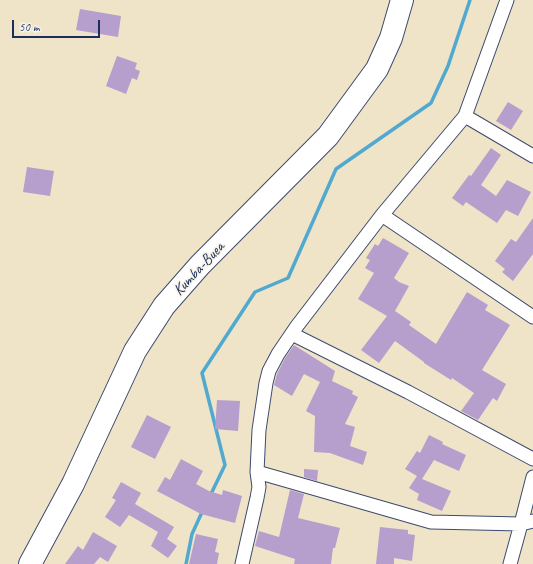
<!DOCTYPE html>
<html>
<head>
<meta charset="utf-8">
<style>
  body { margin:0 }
  #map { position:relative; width:533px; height:564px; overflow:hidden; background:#efe4c7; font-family:Caveat,sans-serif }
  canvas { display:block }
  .scale { position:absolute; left:12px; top:20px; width:88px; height:18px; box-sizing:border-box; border:2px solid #1b2f5e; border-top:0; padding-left:5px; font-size:12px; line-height:14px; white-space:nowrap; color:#1b2f5e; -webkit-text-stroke:3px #f7f3e8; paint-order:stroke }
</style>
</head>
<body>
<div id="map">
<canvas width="533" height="564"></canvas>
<div class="scale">50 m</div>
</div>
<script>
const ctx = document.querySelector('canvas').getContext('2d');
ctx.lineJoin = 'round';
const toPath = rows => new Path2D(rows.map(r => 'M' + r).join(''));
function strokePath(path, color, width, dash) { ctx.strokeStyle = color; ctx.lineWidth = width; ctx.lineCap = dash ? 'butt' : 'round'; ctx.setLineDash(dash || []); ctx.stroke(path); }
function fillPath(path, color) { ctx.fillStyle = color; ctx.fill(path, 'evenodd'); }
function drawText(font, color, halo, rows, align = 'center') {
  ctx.font = font + ' Caveat,sans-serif'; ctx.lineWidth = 3; ctx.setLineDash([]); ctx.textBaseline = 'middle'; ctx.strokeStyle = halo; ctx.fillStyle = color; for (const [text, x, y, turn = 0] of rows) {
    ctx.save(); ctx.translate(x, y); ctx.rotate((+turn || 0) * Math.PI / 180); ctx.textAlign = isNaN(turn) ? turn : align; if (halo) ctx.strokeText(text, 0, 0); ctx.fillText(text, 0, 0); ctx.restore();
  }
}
strokePath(toPath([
  [210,496,225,465,202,373,255,292,288,278,336,169,431,103,448,66,470,0],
  [186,564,192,534,203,510]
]), '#51a9cf', 3.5);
fillPath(toPath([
  [80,9,121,16,118,37,76,30],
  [117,56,137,63,135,69,140,71,137,80,132,78,126,94,106,86],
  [508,102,523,111,511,130,496,121],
  [491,148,501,155,481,185,496,196,507,180,531,192,518,216,506,210,497,223,466,202,463,206,452,198,469,175,471,176],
  [27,167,54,171,50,196,23,192],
  [533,218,533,254,513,281,502,272,505,269,495,261,511,239,516,242],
  [383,238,409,253,394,278,399,282,409,286,395,311,411,322,409,325,436,344,467,292,488,305,485,310,510,325,482,370,506,384,497,401,493,398,478,420,461,411,474,393,452,378,451,380,424,363,424,362,395,341,379,363,361,350,387,316,358,299,374,273,365,268,370,260,366,258,375,244,378,246],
  [294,345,335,371,332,381,353,391,352,394,358,397,345,424,355,427,350,446,367,452,363,465,330,453,314,452,315,416,306,411,320,382,304,374,292,396,274,385,277,374,285,358],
  [217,400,240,401,238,431,215,429],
  [147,415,171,427,155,459,131,447],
  [429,435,443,442,442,444,466,455,459,471,434,460,422,479,451,491,442,511,417,500,419,494,409,488,417,476,405,469,417,451,420,453],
  [181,459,203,471,196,484,209,491,222,495,223,490,242,496,235,523,201,514,157,491,165,477,170,480],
  [304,469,318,470,317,481,304,477],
  [121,482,141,493,135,504,174,527,167,539,177,546,168,558,151,546,158,532,129,515,120,527,105,517,116,500,112,498],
  [290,490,304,494,298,518,340,528,335,548,333,548,331,564,294,564,295,559,255,546,259,531,279,537],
  [380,527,408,530,408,534,415,535,412,561,394,558,394,564,376,564],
  [93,532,117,546,108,562,100,557,94,564,65,564,78,546,83,550],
  [196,534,218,539,215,552,219,553,217,564,189,564]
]), '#b69ecd');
const minor = toPath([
  [465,116,533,156],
  [382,215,533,317],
  [292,334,408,392,533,459],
  [257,472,431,522,521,524,533,521],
  [242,564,257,498,259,487,257,472,259,430,266,383,269,371,278,354,297,326,382,215,465,116,507,0],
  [510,564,521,524,533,477]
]);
const trunk = toPath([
  [30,564,73,484,135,351,164,306,200,265,328,136,377,69,391,38,402,0]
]);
strokePath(minor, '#3b4a6e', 15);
strokePath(trunk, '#3b4a6e', 24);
strokePath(minor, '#fff', 13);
strokePath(trunk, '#fff', 22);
drawText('16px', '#1b2f5e', '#f7f3e8', [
  ["Kumba-Buea",199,269,-47]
]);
</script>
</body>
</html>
